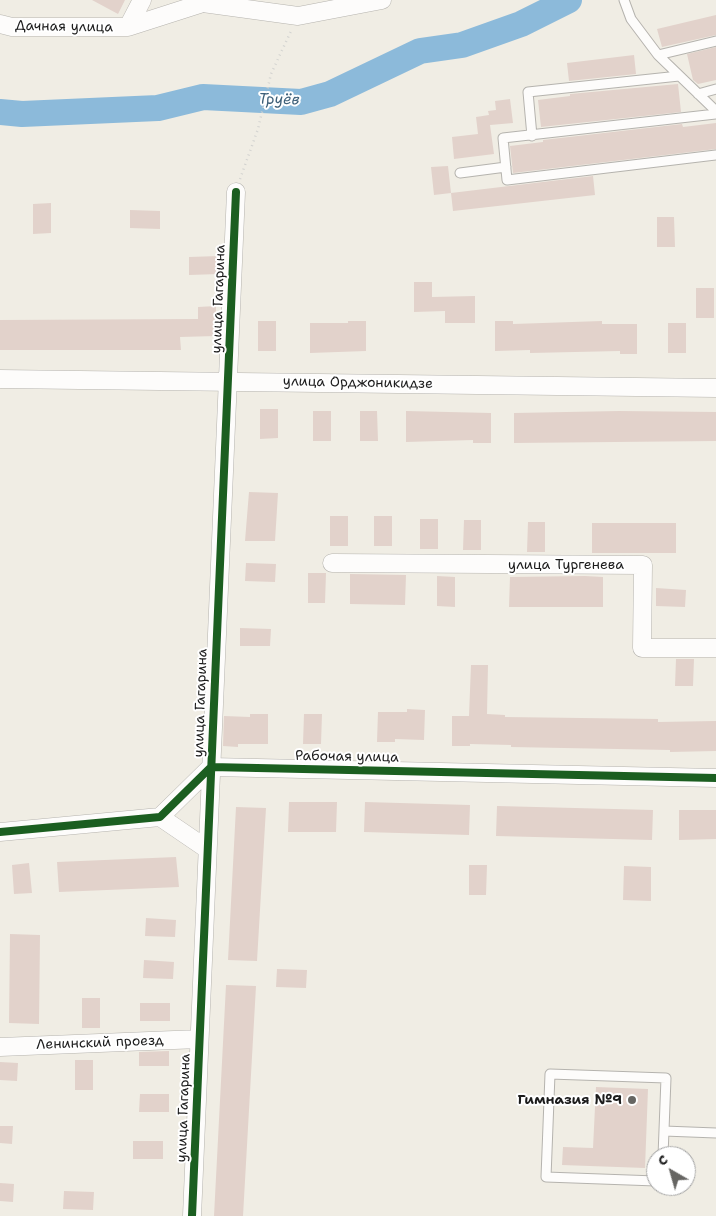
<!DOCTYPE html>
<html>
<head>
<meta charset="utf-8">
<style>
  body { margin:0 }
  #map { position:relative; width:716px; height:1216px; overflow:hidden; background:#f0ede4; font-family:"Shantell Sans",sans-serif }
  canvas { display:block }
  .north { position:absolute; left:646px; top:1146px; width:50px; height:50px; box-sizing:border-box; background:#fff; border:1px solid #a4a4a4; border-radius:50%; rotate:322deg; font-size:14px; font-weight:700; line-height:20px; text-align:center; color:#1c1c1c }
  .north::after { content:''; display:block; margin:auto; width:18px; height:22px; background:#666562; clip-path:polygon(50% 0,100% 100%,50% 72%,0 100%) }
</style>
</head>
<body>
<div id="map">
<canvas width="716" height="1216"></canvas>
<div class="north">С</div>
</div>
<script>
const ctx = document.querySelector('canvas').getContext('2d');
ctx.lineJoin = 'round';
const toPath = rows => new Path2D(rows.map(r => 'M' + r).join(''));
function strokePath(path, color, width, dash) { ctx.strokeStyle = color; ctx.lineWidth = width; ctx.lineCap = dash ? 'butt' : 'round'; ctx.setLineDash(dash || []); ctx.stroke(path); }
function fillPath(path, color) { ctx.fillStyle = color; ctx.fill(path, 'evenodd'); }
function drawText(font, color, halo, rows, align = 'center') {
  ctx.font = font + ' "Shantell Sans",sans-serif'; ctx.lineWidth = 4; ctx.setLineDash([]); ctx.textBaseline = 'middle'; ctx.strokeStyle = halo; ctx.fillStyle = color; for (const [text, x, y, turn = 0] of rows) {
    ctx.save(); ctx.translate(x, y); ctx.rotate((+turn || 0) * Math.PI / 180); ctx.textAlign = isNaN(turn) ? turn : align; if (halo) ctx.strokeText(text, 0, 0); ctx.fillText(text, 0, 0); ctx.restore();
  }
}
strokePath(toPath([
  [0,112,22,114,158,108,203,97,301,102,330,94,420,51,462,45,521,24,569,0]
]), '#8cbada', 26);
fillPath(toPath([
  [92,0,125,0,118,14],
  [716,15,716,35,662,47,657,29],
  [716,47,716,80,698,84,693,80,687,54],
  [634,55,636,74,569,81,567,63],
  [678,84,681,112,541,127,538,100,570,96,570,94],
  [510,99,513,123,490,125,494,154,454,159,452,137,478,134,476,117,489,115,488,111,496,110,495,101],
  [716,123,716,149,513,173,510,146,543,142,543,140,682,124,683,127],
  [448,166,451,193,434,195,431,167],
  [593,176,595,195,453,211,451,193],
  [51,203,51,233,33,234,33,204],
  [130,210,160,211,160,229,130,228],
  [657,217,674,217,675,247,657,247],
  [219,256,219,274,189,275,189,257],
  [414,282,432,282,432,297,475,296,475,323,445,323,445,311,414,312],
  [696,288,714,288,714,318,696,318],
  [216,306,216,336,180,337,181,350,0,350,0,320,198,319,198,307],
  [258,321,276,321,276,351,258,351],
  [348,321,366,321,366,351,310,353,310,323,348,323],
  [495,321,513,321,513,324,602,321,602,324,637,324,637,354,620,354,620,351,530,353,530,350,495,351],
  [668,323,686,323,686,353,668,353],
  [260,409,278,409,278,438,260,439],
  [313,411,331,411,331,441,313,441],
  [360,411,377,411,378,441,360,441],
  [406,411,491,413,491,443,473,443,473,440,406,442],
  [619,411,716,412,716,441,514,443,514,413],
  [249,492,278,493,275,541,245,541],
  [330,516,348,516,348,546,330,546],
  [374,516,392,516,392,546,374,546],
  [420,519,438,519,438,549,420,549],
  [464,520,481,520,481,550,463,550],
  [528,522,545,522,545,552,527,552],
  [592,523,676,523,676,553,592,553],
  [246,563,276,564,275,582,245,581],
  [308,573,326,573,325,603,308,603],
  [350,574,406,575,405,605,350,604],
  [437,576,455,577,455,607,437,606],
  [585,576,603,577,603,607,509,607,510,577],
  [656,588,686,590,685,607,656,606],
  [240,628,271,629,270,646,240,646],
  [676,659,694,659,693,686,675,686],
  [471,665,488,665,487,714,505,715,505,717,658,719,658,722,716,721,716,751,670,752,670,750,511,747,511,745,470,744,470,746,452,746,452,716,469,716],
  [407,709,425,710,424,740,395,739,395,742,377,742,378,712,407,712],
  [250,714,268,714,268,744,238,744,238,747,223,746,224,716,250,717],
  [304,714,322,714,321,744,303,744],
  [289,802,337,802,336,832,288,832],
  [365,802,470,805,469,835,364,832],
  [497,806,653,810,652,840,496,836],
  [236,807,266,808,257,961,228,960],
  [679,810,716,810,716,839,679,840],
  [176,857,179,887,59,892,57,862],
  [29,863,32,893,14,894,12,865],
  [469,865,487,865,486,895,469,895],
  [624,866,651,867,651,901,623,900],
  [146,918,176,920,175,937,145,936],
  [10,934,40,935,39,1024,9,1023],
  [144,960,174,962,173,979,143,978],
  [277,969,307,970,306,988,276,987],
  [226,985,256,986,243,1216,214,1216],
  [82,998,100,998,100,1028,82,1028],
  [140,1003,170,1003,170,1021,140,1021],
  [169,1051,169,1066,139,1066,139,1052],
  [75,1060,93,1060,93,1090,75,1090],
  [0,1062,18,1063,17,1081,0,1080],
  [596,1087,648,1089,645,1168,562,1165,563,1147,593,1148],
  [140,1094,169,1094,169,1112,139,1112],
  [0,1126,13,1126,12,1144,0,1143],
  [133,1141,163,1141,163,1159,133,1159],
  [0,1183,14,1184,13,1202,0,1201],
  [64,1191,94,1192,93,1210,63,1209]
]), '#e2d2cb');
const service = toPath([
  [624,0,631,19,658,55,716,111],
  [658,55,716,41],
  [698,94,716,89],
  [716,114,503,138,507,180,716,155],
  [532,136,528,92,679,76],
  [460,173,506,167],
  [664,1131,716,1133],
  [656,1181,546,1177,550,1074,666,1078,663,1156]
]);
const minor = toPath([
  [0,24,12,27,128,27,203,3,298,16,382,0],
  [128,27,142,0],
  [0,379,716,388],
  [332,563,643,565,642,648,716,648],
  [160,817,207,849],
  [0,832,160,817,211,767,716,778],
  [0,1047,199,1039],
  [192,1216,236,192]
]);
strokePath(service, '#b5b3ae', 11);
strokePath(minor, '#b5b3ae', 19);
strokePath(toPath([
  [240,179,258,129,271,74,291,31]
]), '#d3d3d0', 2.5, [1, 4]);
strokePath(service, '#fdfcfb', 9);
strokePath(minor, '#fdfcfb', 18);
strokePath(toPath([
  [0,832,160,817,211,767,716,778],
  [192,1216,236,192]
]), '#1b5e20', 8);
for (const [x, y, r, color] of [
  [632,1100,5,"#666562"]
]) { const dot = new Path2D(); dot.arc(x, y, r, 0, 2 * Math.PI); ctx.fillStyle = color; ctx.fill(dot); strokePath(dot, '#fff', 2); }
drawText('14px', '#1c1c1c', '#fff', [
  ["Дачная улица",64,27,1],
  ["улица Гагарина",219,299,-88],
  ["улица Орджоникидзе",358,383,1],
  ["улица Тургенева",566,565],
  ["улица Гагарина",201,703,-88],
  ["Рабочая улица",347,757,1],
  ["Ленинский проезд",100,1043,-2],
  ["улица Гагарина",184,1108,-88]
]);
drawText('bold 14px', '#1c1c1c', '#fff', [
  ["Гимназия №9",622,1100]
], 'right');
drawText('italic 15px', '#3e6079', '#fff', [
  ["Труёв",279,100,1]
]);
</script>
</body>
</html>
